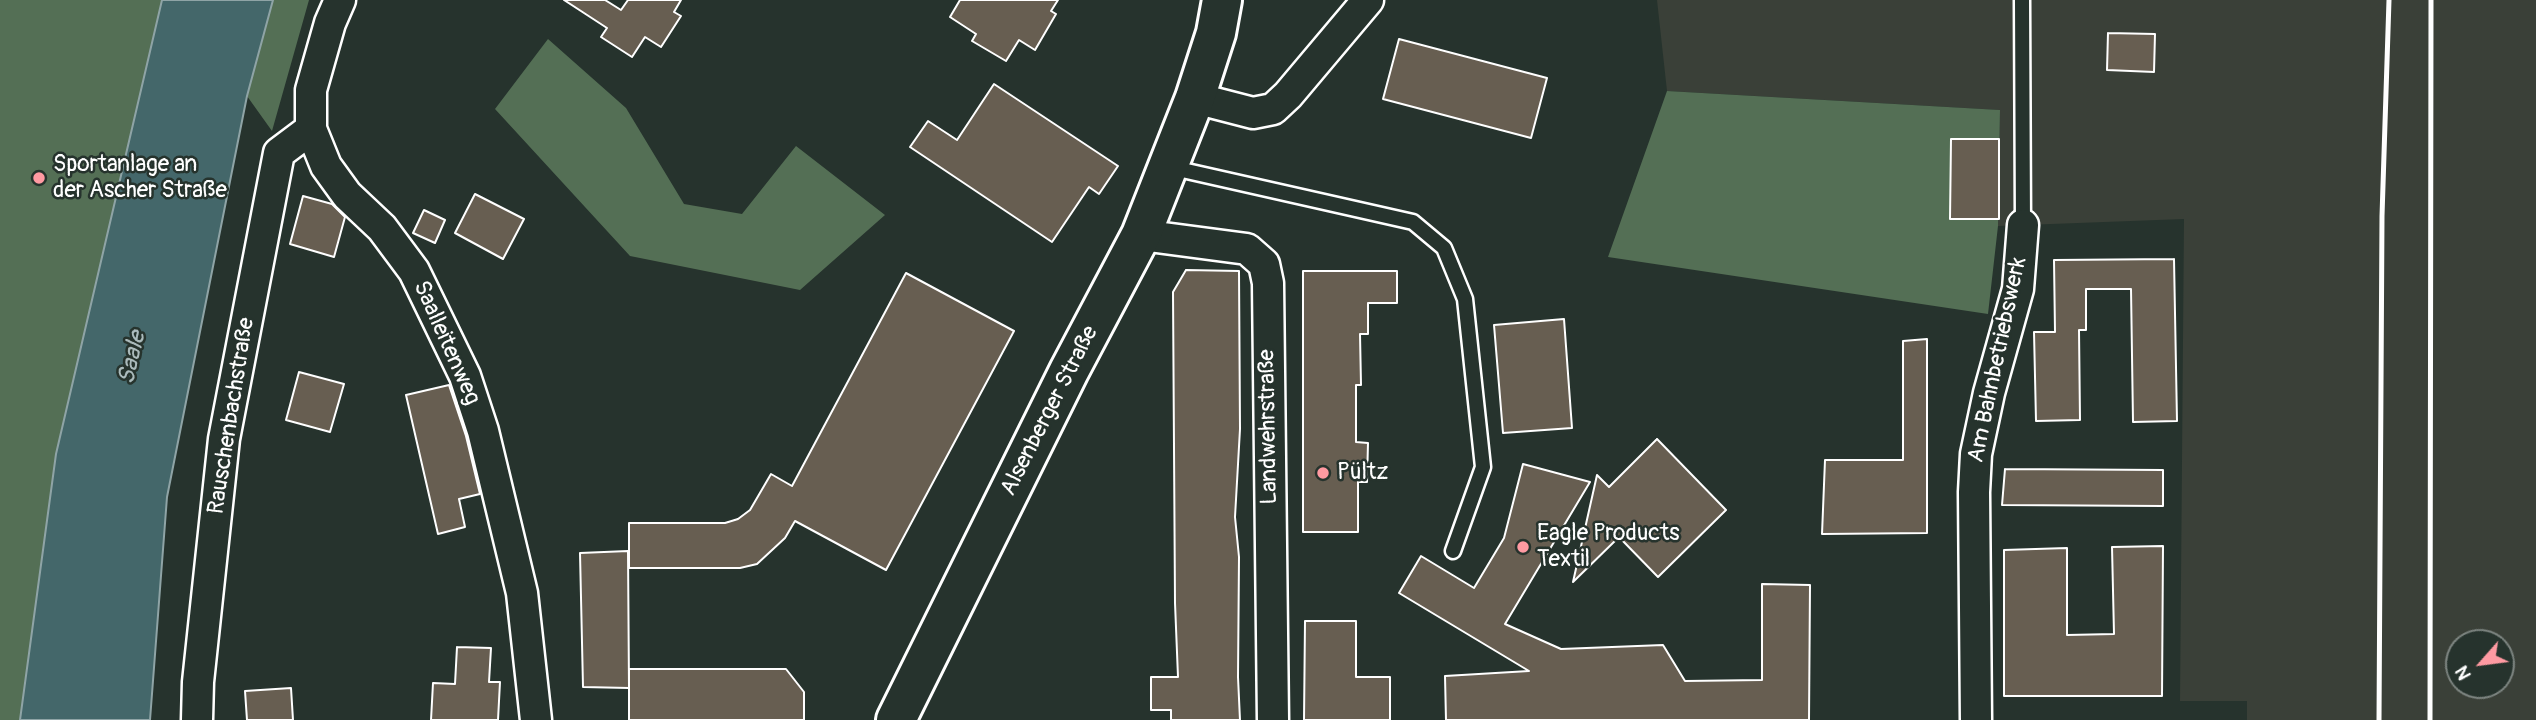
<!DOCTYPE html>
<html>
<head>
<meta charset="utf-8">
<style>
  body { margin:0 }
  #map { position:relative; width:2536px; height:720px; overflow:hidden; background:#26332d; font-family:Pangolin,sans-serif }
  canvas { display:block }
  .north { position:absolute; left:2445px; top:629px; width:70px; height:70px; box-sizing:border-box; background:#26332d; border:2px solid #7d8581; border-radius:50%; rotate:242deg; font-size:19px; font-weight:700; line-height:28px; text-align:center; color:#fff }
  .north::after { content:''; display:block; margin:auto; width:24px; height:32px; background:#ff9aa2; clip-path:polygon(50% 0,100% 100%,50% 72%,0 100%) }
</style>
</head>
<body>
<div id="map">
<canvas width="2536" height="720"></canvas>
<div class="north">N</div>
</div>
<script>
const ctx = document.querySelector('canvas').getContext('2d');
ctx.lineJoin = 'round';
function fillPath(path, color) { ctx.fillStyle = color; ctx.fill(path, 'evenodd'); }
const toPath = rows => new Path2D(rows.map(r => 'M' + r).join(''));
function strokePath(path, color, width, dash) { ctx.strokeStyle = color; ctx.lineWidth = width; ctx.lineCap = dash ? 'butt' : 'round'; ctx.setLineDash(dash || []); ctx.stroke(path); }
function drawText(font, color, halo, rows, align = 'center') {
  ctx.font = font + ' Pangolin,sans-serif'; ctx.lineWidth = 5; ctx.setLineDash([]); ctx.textBaseline = 'middle'; ctx.strokeStyle = halo; ctx.fillStyle = color; for (const [text, x, y, turn = 0] of rows) {
    ctx.save(); ctx.translate(x, y); ctx.rotate((+turn || 0) * Math.PI / 180); ctx.textAlign = isNaN(turn) ? turn : align; if (halo) ctx.strokeText(text, 0, 0); ctx.fillText(text, 0, 0); ctx.restore();
  }
}
fillPath(toPath([
  [1657,0,2536,0,2536,720,2247,720,2247,701,2180,701,2184,219,1998,226,2000,110,1667,91],
  [2459,643,2501,643,2501,685,2459,685]
]), '#3a4038');
fillPath(toPath([
  [0,0,162,0,56,454,20,720,0,720],
  [273,0,309,0,272,131,247,96],
  [548,39,626,108,684,204,742,214,796,146,885,215,800,290,630,256,495,109],
  [1667,91,2000,110,1998,226,1988,314,1608,257]
]), '#546f55');
const water = toPath([
  [162,0,273,0,247,96,167,497,150,720,20,720,56,454,162,0]
]);
fillPath(water, '#44676a');
strokePath(water, '#8fa4a6', 2);
const building = toPath([
  [564,0,605,0,621,10,628,0,681,0,674,12,681,16,661,47,645,37,632,57,601,37,607,28,564,0],
  [960,0,1058,0,1051,11,1056,14,1035,50,1019,40,1006,61,972,41,976,34,950,17,960,0],
  [2108,33,2155,34,2154,72,2107,70,2108,33],
  [1399,39,1547,78,1531,138,1383,99,1399,39],
  [994,84,1118,166,1099,194,1089,187,1052,242,910,147,928,121,957,140,994,84],
  [1951,139,1999,139,1999,219,1950,219,1951,139],
  [475,194,524,219,503,259,455,233,475,194],
  [303,196,332,204,345,217,334,257,290,244,303,196],
  [424,210,445,220,435,243,413,233,424,210],
  [2174,259,2177,421,2133,422,2131,289,2086,289,2086,330,2079,330,2080,420,2036,421,2034,332,2055,332,2054,260,2174,259],
  [1186,270,1239,271,1240,429,1235,517,1239,557,1238,677,1240,720,1171,720,1171,710,1151,710,1151,677,1178,677,1175,603,1173,292,1186,270],
  [1303,271,1397,271,1397,303,1368,303,1368,334,1360,334,1361,385,1356,385,1356,442,1368,443,1367,482,1358,482,1358,532,1303,532,1303,271],
  [906,273,1014,331,886,570,795,521,785,538,757,564,740,568,629,568,629,523,725,523,738,519,750,510,771,474,792,486,906,273],
  [1564,319,1572,428,1503,433,1494,325,1564,319],
  [1927,339,1927,533,1822,534,1825,460,1903,460,1903,341,1927,339],
  [299,372,344,384,330,432,286,420,299,372],
  [449,385,466,436,480,494,459,499,465,527,438,534,406,395,449,385],
  [1657,439,1726,510,1658,577,1619,537,1573,582,1597,475,1609,487,1657,439],
  [1523,464,1590,482,1505,624,1561,649,1663,645,1685,681,1762,680,1762,584,1810,585,1809,720,1446,720,1445,676,1529,671,1399,593,1421,556,1474,588,1504,538,1523,464],
  [2005,469,2163,470,2163,506,2002,505,2005,469],
  [2163,546,2162,696,2004,696,2004,550,2067,548,2067,635,2114,634,2112,547,2163,546],
  [628,551,629,688,583,687,580,553,628,551],
  [1305,621,1356,621,1356,677,1390,677,1390,720,1304,720,1305,621],
  [457,647,491,648,489,682,500,682,498,720,431,720,433,683,455,684,457,647],
  [629,669,786,669,804,692,804,720,629,720,629,669],
  [291,688,293,720,247,720,245,691,291,688]
]);
fillPath(building, '#675e51');
strokePath(building, '#fff', 2);
const lane = toPath([
  [2022,0,2023,225],
  [1169,167,1413,222,1444,248,1465,299,1483,467,1453,551]
]);
const street = toPath([
  [340,0,330,23,311,90,311,129,326,166,347,195,382,228,414,271,465,376,483,431,522,593,536,720],
  [1195,98,1253,113,1273,109,1288,95,1368,0],
  [1141,235,1247,249,1264,264,1268,283,1273,720],
  [197,720,198,682,224,439,279,153,311,129],
  [1976,720,1974,492,1976,454,1989,393,2018,289,2023,225]
]);
const secondary = toPath([
  [896,720,1069,371,1141,235,1195,98,1216,33,1222,0]
]);
strokePath(lane, '#fff', 19);
strokePath(street, '#fff', 35);
strokePath(secondary, '#fff', 44);
strokePath(lane, '#26332d', 14);
strokePath(street, '#26332d', 30);
strokePath(secondary, '#26332d', 38);
strokePath(toPath([
  [2379,720,2382,216,2389,0],
  [2430,720,2431,0]
]), '#fff', 5);
for (const [x, y, r, color] of [
  [39,178,7,"#ff9aa2"],
  [1323,473,7,"#ff9aa2"],
  [1523,547,7,"#ff9aa2"]
]) { const dot = new Path2D(); dot.arc(x, y, r, 0, 2 * Math.PI); ctx.fillStyle = color; ctx.fill(dot); strokePath(dot, '#26332d', 2.5); }
drawText('23px', '#fff', '#26332d', [
  ["Sportanlage an",53,165],
  ["der Ascher Straße",53,191],
  ["Pültz",1337,473],
  ["Eagle Products",1537,534],
  ["Textil",1537,560]
], 'left');
drawText('23px', '#fff', '#26332d', [
  ["Saalleitenweg",446,343,66],
  ["Am Bahnbetriebswerk",1998,360,-78],
  ["Alsenberger Straße",1050,411,-63],
  ["Rauschenbachstraße",232,416,-81],
  ["Landwehrstraße",1269,427,-91]
]);
drawText('italic 24px', '#abbbbc', '#26332d', [
  ["Saale",133,358,-77]
]);
</script>
</body>
</html>
